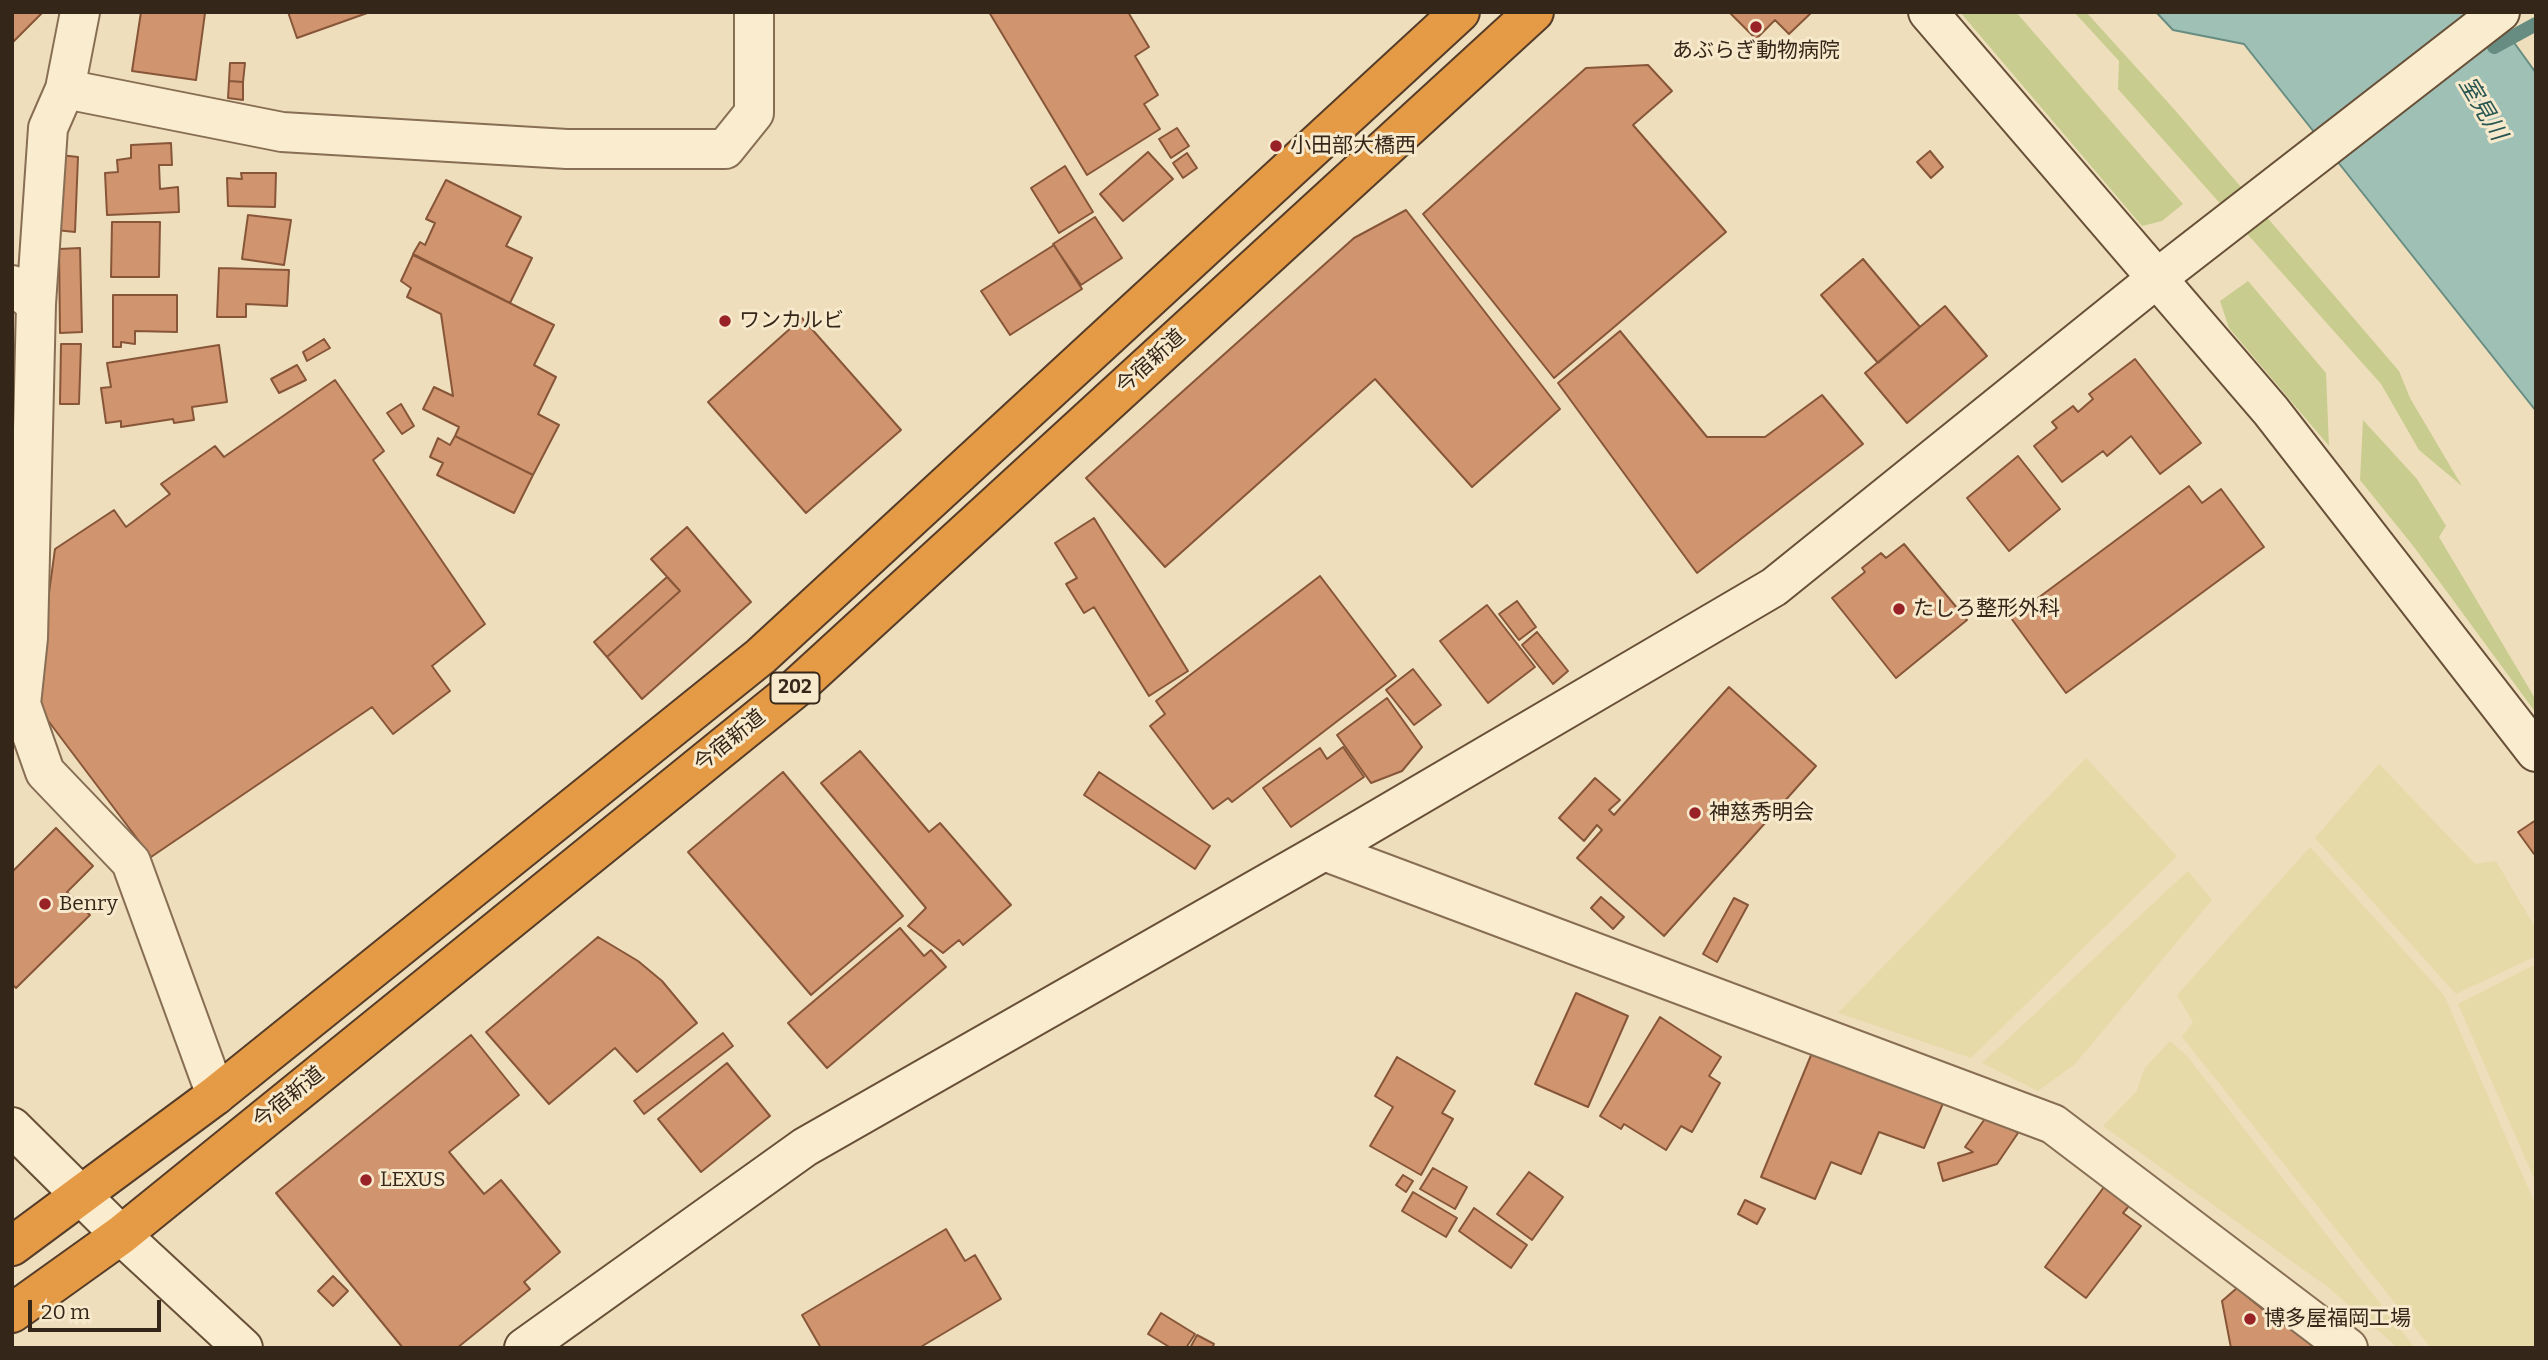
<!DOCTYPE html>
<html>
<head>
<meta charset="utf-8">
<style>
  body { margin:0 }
  #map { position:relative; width:2548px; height:1360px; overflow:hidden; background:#efdebb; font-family:Bitter,serif }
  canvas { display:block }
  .frame { position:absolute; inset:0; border:14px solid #35261a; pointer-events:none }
  .scale { position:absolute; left:28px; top:1300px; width:133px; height:32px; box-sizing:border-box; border:4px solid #35261a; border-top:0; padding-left:9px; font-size:21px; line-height:24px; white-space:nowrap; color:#35261a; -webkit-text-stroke:5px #f7e9cb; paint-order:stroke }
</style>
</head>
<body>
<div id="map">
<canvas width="2548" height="1360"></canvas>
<div class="frame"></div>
<div class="scale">20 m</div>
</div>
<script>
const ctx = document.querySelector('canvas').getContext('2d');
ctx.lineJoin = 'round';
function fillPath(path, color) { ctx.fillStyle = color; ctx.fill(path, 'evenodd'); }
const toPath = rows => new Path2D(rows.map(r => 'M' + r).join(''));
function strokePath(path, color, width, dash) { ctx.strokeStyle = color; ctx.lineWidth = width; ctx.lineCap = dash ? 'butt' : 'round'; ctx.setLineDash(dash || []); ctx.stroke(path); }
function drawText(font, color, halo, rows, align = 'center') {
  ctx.font = font + ' Bitter,"Noto Sans JP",serif'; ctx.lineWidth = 6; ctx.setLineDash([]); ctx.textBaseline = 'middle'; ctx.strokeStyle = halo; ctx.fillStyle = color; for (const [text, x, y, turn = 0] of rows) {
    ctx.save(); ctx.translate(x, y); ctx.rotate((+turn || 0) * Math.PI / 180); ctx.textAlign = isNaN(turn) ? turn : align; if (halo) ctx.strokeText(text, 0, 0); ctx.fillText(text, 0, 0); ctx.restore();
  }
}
fillPath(toPath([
  [2086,758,2177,856,1971,1058,1838,1013],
  [2379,764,2475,864,2496,861,2536,929,2536,956,2456,994,2315,838],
  [2310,847,2444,995,2536,1206,2536,1346,2533,1348,2431,1348,2182,1037,2193,1022,2177,995],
  [2188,871,2212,900,2075,1064,2038,1091,1982,1063],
  [2536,964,2536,1183,2458,1004],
  [2170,1041,2187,1056,2415,1348,2398,1348,2329,1288,2103,1126,2137,1091,2144,1069]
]), '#e5daa8');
fillPath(toPath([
  [1960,12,2016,12,2183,204,2162,221,2142,226],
  [2074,12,2086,12,2174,109,2399,371,2410,398,2462,486,2419,450,2381,384,2118,89,2119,61],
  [2248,281,2326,373,2329,446,2229,328,2220,301],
  [2363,420,2417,479,2446,526,2439,537,2536,700,2536,713,2414,547,2360,480]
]), '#c8cd8f');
const water = toPath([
  [2156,12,2492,12,2536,73,2536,411,2244,44,2173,30,2156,12]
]);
fillPath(water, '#9fc0b5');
strokePath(water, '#678d83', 2);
strokePath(toPath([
  [2494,47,2536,24]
]), '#678d83', 14);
const building = toPath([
  [12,12,43,12,12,43,12,12],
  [141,12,205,13,196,80,132,71,141,12],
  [288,12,370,12,297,38,288,12],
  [989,12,1128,12,1149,47,1135,56,1158,95,1144,104,1160,129,1087,175,989,12],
  [1729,12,1812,12,1789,34,1775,20,1756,39,1729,12],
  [230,63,245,63,243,82,229,81,230,63],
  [1648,65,1672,91,1633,125,1726,232,1554,378,1423,214,1586,68,1648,65],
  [229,81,243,82,243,100,228,98,229,81],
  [1177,128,1189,146,1171,158,1159,139,1177,128],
  [171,143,172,165,159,165,160,189,178,187,179,212,107,215,105,173,118,172,117,160,131,158,131,145,171,143],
  [1930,151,1943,167,1931,178,1917,162,1930,151],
  [1148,152,1173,179,1123,221,1100,194,1148,152],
  [1187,153,1197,168,1183,178,1173,163,1187,153],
  [60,155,78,157,75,232,56,230,60,155],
  [1065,166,1093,212,1059,233,1031,188,1065,166],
  [241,173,276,173,275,207,228,206,227,178,242,179,241,173],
  [446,180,521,217,506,246,532,258,510,303,413,254,420,242,425,245,435,223,426,219,446,180],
  [1406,210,1560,409,1472,487,1375,379,1165,567,1086,478,1354,238,1406,210],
  [248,215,291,220,284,265,242,259,248,215],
  [1095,217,1122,258,1081,285,1053,244,1095,217],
  [112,222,160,222,159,277,111,277,112,222],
  [1054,245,1082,289,1010,335,981,291,1054,245],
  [80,248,82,332,60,333,59,249,80,248],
  [413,255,554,325,534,365,556,377,538,414,559,425,533,475,455,436,459,427,423,409,434,387,453,396,441,314,407,297,411,288,401,281,413,255],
  [1863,259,1920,327,1878,363,1821,295,1863,259],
  [219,268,289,270,287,306,246,304,246,317,217,317,219,268],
  [113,295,177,295,177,332,135,331,135,344,121,342,121,347,113,347,113,295],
  [1945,306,1987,356,1907,423,1865,373,1945,306],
  [802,318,901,430,806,513,708,402,802,318],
  [1620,331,1707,437,1765,437,1822,395,1863,444,1697,573,1558,383,1620,331],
  [324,339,330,348,307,361,303,352,324,339],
  [61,344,81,344,79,404,60,404,61,344],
  [219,345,227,402,192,407,194,420,174,423,173,419,121,427,121,421,106,423,101,388,111,387,107,363,219,345],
  [2135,359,2201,443,2160,474,2131,436,2107,456,2103,451,2062,482,2034,446,2057,428,2052,422,2073,406,2078,412,2093,399,2089,394,2135,359],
  [297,365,306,380,279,393,271,379,297,365],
  [335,380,384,451,373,460,485,624,432,666,450,691,393,734,372,707,151,857,34,702,55,549,114,510,126,527,170,494,161,484,215,446,224,457,335,380],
  [401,404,414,426,402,434,387,413,401,404],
  [455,436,533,475,514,513,437,475,443,463,430,457,438,438,450,445,455,436],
  [2018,456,2060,509,2009,551,1967,498,2018,456],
  [2189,486,2202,503,2221,489,2264,547,2066,693,2011,618,2189,486],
  [1094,518,1188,671,1149,696,1094,607,1084,613,1066,584,1077,578,1055,543,1094,518],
  [687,527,751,602,642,699,607,657,680,591,651,559,687,527],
  [1904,544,1967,620,1896,678,1832,598,1865,572,1862,568,1881,553,1886,558,1904,544],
  [1320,576,1396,676,1232,802,1228,798,1213,809,1150,726,1165,714,1156,701,1320,576],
  [667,577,680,591,607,657,594,642,667,577],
  [1517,601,1536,627,1519,640,1499,614,1517,601],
  [1487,605,1535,667,1488,703,1440,641,1487,605],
  [1537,632,1568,671,1553,684,1522,645,1537,632],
  [1413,669,1441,705,1414,725,1386,690,1413,669],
  [1729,687,1816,766,1664,936,1577,858,1602,830,1597,825,1584,841,1559,818,1595,778,1620,800,1609,810,1614,815,1729,687],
  [1387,698,1422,747,1402,771,1371,783,1337,735,1387,698],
  [1343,747,1364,777,1291,827,1263,788,1320,748,1327,759,1343,747],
  [860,751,929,832,940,823,1011,905,963,945,959,940,943,953,908,926,926,908,821,783,860,751],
  [783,772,903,916,811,995,688,852,783,772],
  [1099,772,1210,846,1195,869,1084,795,1099,772],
  [2536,820,2536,853,2534,854,2518,832,2536,820],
  [56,828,93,866,67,892,90,915,16,988,12,984,12,872,56,828],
  [1601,897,1624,917,1613,929,1591,908,1601,897],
  [1734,898,1748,905,1717,962,1703,954,1734,898],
  [900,928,924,956,931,950,946,967,827,1068,788,1023,900,928],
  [598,937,638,961,662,981,697,1023,637,1072,615,1048,549,1104,486,1032,598,937],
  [1576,993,1628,1016,1588,1107,1535,1084,1576,993],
  [1660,1017,1721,1057,1709,1076,1720,1083,1692,1132,1681,1126,1666,1150,1624,1124,1621,1129,1600,1116,1660,1017],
  [723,1033,733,1046,644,1114,634,1101,723,1033],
  [471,1035,519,1095,449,1152,484,1194,501,1180,560,1252,524,1282,530,1289,457,1348,403,1348,276,1193,471,1035],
  [1814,1048,1944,1101,1924,1148,1879,1132,1861,1174,1831,1162,1815,1199,1761,1177,1814,1048],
  [1397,1057,1455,1091,1442,1113,1453,1119,1421,1175,1370,1146,1393,1107,1375,1096,1397,1057],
  [727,1063,770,1116,701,1172,658,1119,727,1063],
  [1989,1113,2018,1133,1997,1164,1943,1181,1938,1163,1973,1152,1965,1147,1989,1113],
  [1433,1168,1467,1187,1455,1209,1420,1189,1433,1168],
  [1529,1172,1563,1197,1532,1240,1497,1214,1529,1172],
  [1403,1175,1413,1181,1406,1192,1396,1185,1403,1175],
  [2104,1187,2129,1206,2123,1213,2141,1226,2086,1298,2045,1267,2104,1187],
  [1413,1192,1457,1218,1446,1237,1402,1211,1413,1192],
  [1745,1200,1765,1209,1757,1224,1738,1214,1745,1200],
  [1474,1208,1527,1245,1511,1268,1459,1231,1474,1208],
  [946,1229,965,1261,975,1255,1001,1299,919,1348,821,1348,802,1315,946,1229],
  [333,1276,348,1291,333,1306,318,1291,333,1276],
  [2237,1288,2283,1326,2296,1313,2342,1348,2231,1348,2222,1301,2237,1288],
  [1161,1313,1195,1334,1186,1348,1171,1348,1148,1334,1161,1313],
  [1197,1335,1214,1344,1212,1348,1190,1348,1197,1335]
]);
fillPath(building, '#d0946f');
strokePath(building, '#875639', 2);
const street = toPath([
  [65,89,282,132,567,149,725,149,754,113,754,12],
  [12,285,36,304,48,128,65,89,80,12],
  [36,304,28,638,21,704,45,772,131,862,216,1095],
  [1324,851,2053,1124,2348,1348]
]);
const secondary = toPath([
  [1928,12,2271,411,2536,752],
  [12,1127,121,1235,243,1348],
  [524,1348,805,1147,1324,851,1774,587,2156,279,2500,12]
]);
const highway = toPath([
  [12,1246,216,1095,761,656,1460,12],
  [12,1313,121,1235,796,688,1534,12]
]);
strokePath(street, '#876e54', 42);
strokePath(secondary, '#684f38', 42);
strokePath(highway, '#543c29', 42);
strokePath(street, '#faecce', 38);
strokePath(secondary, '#faecce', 38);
strokePath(highway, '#e59a45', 38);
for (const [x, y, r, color] of [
  [1756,27,7,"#982226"],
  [1276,146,7,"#982226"],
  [725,321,7,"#982226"],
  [1899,609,7,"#982226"],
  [1695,813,7,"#982226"],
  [45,904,7,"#982226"],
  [366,1180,7,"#982226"],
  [2250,1319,7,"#982226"]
]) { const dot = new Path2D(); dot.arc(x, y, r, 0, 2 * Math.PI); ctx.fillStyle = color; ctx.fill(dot); strokePath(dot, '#f7e9cb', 2.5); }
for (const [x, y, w] of [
  [795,688,49]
]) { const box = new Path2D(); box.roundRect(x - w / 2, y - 15.5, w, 31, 5); ctx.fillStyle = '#f7e9cb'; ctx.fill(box); strokePath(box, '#35261a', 2); }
drawText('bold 19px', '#35261a', null, [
  ["202",795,688]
]);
drawText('21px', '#35261a', '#f7e9cb', [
  ["あぶらぎ動物病院",1756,51,"center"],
  ["小田部大橋西",1290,146],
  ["ワンカルビ",739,321],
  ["たしろ整形外科",1913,609],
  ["神慈秀明会",1709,813],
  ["Benry",59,904],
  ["LEXUS",380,1180],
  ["博多屋福岡工場",2264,1319]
], 'left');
drawText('21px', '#35261a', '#f7e9cb', [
  ["今宿新道",1151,362,-42],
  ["今宿新道",730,741,-39],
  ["今宿新道",289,1098,-39]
]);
drawText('italic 23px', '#285652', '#f7e9cb', [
  ["室見川",2482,109,59]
]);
</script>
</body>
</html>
